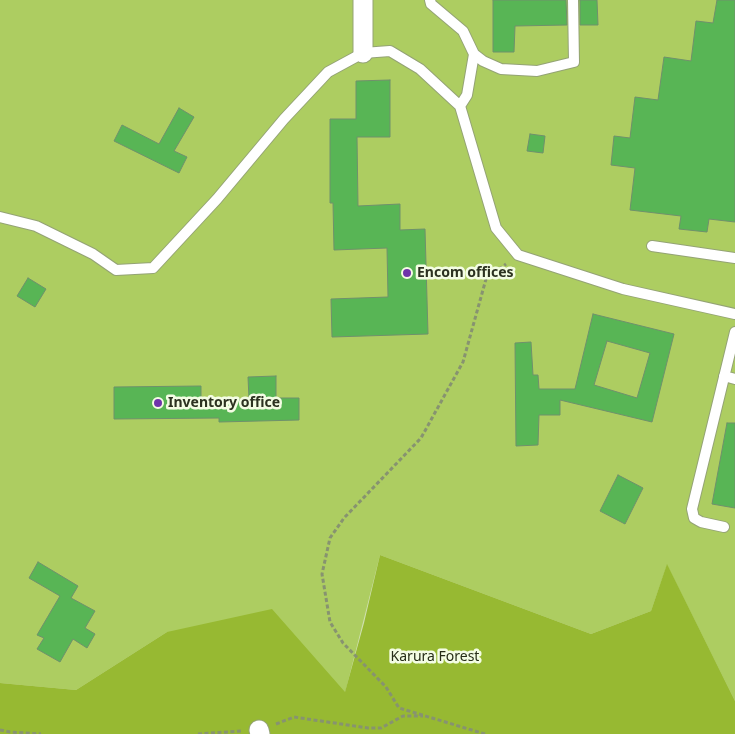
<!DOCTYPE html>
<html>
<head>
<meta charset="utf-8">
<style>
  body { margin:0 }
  canvas { display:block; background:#cfdfaf }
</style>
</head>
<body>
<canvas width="735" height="734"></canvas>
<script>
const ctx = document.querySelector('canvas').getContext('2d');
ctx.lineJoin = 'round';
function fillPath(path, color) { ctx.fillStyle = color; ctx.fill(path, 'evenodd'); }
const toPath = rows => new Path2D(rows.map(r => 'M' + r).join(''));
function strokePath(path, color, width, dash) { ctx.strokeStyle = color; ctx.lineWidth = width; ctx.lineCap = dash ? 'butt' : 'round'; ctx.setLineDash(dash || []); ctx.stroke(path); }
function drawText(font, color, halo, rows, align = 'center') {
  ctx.font = font + ' "Noto Sans",sans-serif'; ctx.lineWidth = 5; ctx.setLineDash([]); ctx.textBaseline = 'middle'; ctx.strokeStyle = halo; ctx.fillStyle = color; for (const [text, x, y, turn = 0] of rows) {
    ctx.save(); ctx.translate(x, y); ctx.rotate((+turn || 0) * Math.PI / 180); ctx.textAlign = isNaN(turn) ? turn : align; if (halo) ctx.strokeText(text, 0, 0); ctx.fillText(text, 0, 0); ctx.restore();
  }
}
fillPath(toPath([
  [0,0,735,0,735,701,667,565,651,611,591,634,380,555,345,693,167,632,76,690,0,683]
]), '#adcd61');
fillPath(toPath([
  [380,555,591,634,651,611,667,564,735,701,735,734,0,734,0,683,76,690,167,632,272,609,345,692,364,623]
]), '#97b932');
const building = toPath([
  [493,0,566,0,567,25,515,26,514,52,493,52,493,0],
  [580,0,597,0,598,25,580,25,580,0],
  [717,0,735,0,735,222,709,219,707,232,679,229,681,216,630,210,635,168,611,165,614,136,630,138,635,97,658,100,664,57,691,61,696,21,713,23,717,0],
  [390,80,390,137,357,137,358,206,400,204,400,230,425,229,428,334,332,337,331,299,388,297,387,248,334,250,333,203,330,203,330,119,356,119,356,81,390,80],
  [179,108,194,117,174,151,187,157,179,173,114,141,122,125,159,144,179,108],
  [530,134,545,136,543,153,527,151,530,134],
  [28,278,46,289,35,307,17,296,28,278],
  [593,314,674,334,652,422,560,400,560,415,539,415,538,445,516,446,515,343,531,342,533,375,538,375,539,389,575,389,593,314],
  [607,341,650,353,637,398,594,385,607,341],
  [276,376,276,398,299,398,299,420,219,422,219,418,114,419,114,387,201,386,201,400,249,399,248,377,276,376],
  [727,423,735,423,735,508,712,504,727,423],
  [618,475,643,488,625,524,600,511,618,475],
  [38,562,78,586,71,598,95,611,85,628,95,634,87,648,73,639,60,662,37,649,44,638,37,635,60,596,29,578,38,562]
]);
fillPath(building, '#58b555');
strokePath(building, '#6f916c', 1);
const lane = toPath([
  [430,0,431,4,463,31,474,54],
  [460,106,467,95,474,54,483,61,501,69,537,71,574,62,573,0],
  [0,217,36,226,93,254,116,270,153,268,217,199,284,119,328,72,363,53,390,51,420,69,460,106,496,228,518,255,623,289,735,314],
  [652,246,735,258],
  [724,376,735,379],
  [724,527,701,522,694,518,692,509,735,332]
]);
const street = toPath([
  [363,53,363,0],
  [259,730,260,734]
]);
strokePath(lane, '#94a375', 12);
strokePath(street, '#94a375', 21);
strokePath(toPath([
  [276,724,294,717,368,728,381,728,403,716,423,716],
  [0,730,10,732,41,734],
  [198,734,241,731],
  [485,734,399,708,386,687,343,643,330,622,322,574,330,538,344,518,421,438,463,362,486,279,506,264]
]), '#879370', 3, [4, 2.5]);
strokePath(lane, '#fff', 10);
strokePath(street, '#fff', 19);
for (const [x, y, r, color] of [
  [407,273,5,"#6f34aa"],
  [158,403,5,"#6f34aa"]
]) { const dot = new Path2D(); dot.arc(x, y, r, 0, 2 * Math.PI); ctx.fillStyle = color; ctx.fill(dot); strokePath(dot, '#f4fde4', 2); }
drawText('bold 14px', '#2c3220', '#f4fde4', [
  ["Encom offices",417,273],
  ["Inventory office",168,403]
], 'left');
drawText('14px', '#262d17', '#f4fde4', [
  ["Karura Forest",435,657]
]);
</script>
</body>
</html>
